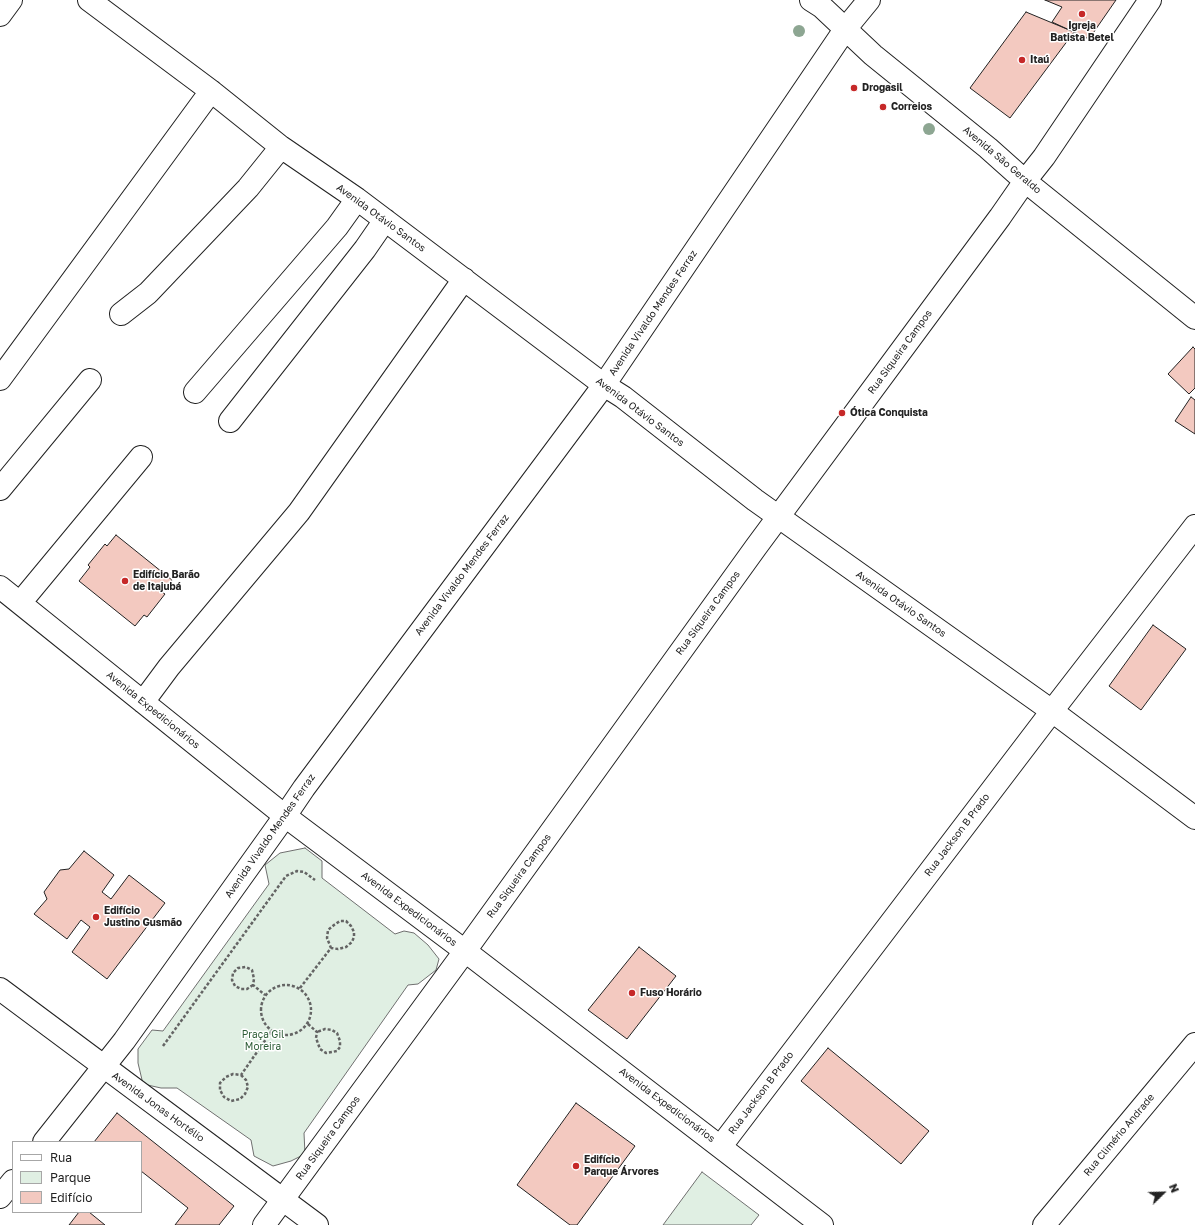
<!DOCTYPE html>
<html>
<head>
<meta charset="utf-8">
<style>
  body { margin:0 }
  #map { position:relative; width:1195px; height:1225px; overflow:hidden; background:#fff; font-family:"Golos Text",sans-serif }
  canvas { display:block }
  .legend { position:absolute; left:12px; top:1141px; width:130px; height:72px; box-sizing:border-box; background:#fff; border:1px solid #a7a7a7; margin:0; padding:5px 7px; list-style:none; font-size:12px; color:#222 }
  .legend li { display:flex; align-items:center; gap:8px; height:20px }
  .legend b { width:20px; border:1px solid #a7a7a7 }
  .north { position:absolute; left:1143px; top:1173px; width:40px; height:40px; -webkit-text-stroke:3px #fff; paint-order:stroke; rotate:67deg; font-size:11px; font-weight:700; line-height:16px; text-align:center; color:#222 }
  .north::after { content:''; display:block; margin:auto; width:14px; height:18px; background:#222; clip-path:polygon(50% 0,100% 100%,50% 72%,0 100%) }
</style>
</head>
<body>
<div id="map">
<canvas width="1195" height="1225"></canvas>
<ul class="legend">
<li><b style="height:5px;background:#fff"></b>Rua</li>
<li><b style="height:11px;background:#e0efe3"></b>Parque</li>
<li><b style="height:11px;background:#f3c9c0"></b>Edifício</li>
</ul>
<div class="north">N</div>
</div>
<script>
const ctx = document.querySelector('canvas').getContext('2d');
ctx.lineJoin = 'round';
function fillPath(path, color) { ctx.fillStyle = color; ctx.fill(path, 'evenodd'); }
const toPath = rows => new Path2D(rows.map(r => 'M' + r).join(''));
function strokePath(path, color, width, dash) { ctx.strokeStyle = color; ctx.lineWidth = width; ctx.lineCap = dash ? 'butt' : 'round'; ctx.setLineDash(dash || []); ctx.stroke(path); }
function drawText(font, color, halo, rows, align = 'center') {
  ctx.font = font + ' "Golos Text",sans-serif'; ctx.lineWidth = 3; ctx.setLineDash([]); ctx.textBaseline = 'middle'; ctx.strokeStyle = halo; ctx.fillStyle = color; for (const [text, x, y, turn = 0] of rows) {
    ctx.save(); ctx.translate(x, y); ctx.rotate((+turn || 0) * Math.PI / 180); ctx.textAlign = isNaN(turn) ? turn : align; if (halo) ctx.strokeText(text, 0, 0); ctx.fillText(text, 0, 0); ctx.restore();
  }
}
const green = toPath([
  [305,848,322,861,322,878,395,934,404,931,414,933,428,945,439,959,436,970,418,984,408,985,304,1133,305,1154,291,1161,273,1166,254,1156,251,1140,177,1088,161,1088,143,1084,138,1063,138,1049,152,1030,163,1031,269,884,265,865,280,853,305,848],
  [702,1172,759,1215,751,1225,663,1225,702,1172]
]);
fillPath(green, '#e0efe3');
strokePath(green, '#6f6f6f', 1);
const building = toPath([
  [1045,0,1116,0,1089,39,1052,22,1062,7,1045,0],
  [1026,12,1074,32,1010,118,970,88,1026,12],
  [1193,347,1195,349,1195,388,1189,394,1168,374,1193,347],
  [1191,397,1195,400,1195,434,1175,421,1191,397],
  [116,535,172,580,162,592,165,594,147,617,144,615,135,626,79,581,90,567,88,565,105,544,107,546,116,535],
  [1153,625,1186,649,1141,710,1109,686,1153,625],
  [84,851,114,875,102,892,111,899,129,875,165,903,107,979,72,952,90,927,81,920,67,939,34,914,47,899,44,892,60,870,69,869,84,851],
  [639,947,676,976,627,1039,588,1010,639,947],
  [828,1048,929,1131,901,1164,801,1081,828,1048],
  [576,1103,635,1146,577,1225,570,1225,517,1185,576,1103],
  [117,1113,234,1206,219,1225,175,1225,188,1208,141,1171,141,1142,94,1142,117,1113],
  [79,1212,89,1212,105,1225,69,1225,79,1212]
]);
fillPath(building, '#f3c9c0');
strokePath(building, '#222', 1);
const minor = toPath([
  [89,0,211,91,281,147,357,199,604,385,623,397,755,500,1052,711,1195,818],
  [0,15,11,0],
  [121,314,148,293,248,188,281,147],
  [0,379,211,91],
  [195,392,337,227,357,199],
  [230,421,365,249,385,220],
  [0,489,90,380],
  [0,587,285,816,465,951,822,1225],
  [20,603,141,457],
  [143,702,169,667,299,512,464,279],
  [0,989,317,1225],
  [721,1146,1052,711,1195,526],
  [1044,1225,1195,1044]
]);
const major = toPath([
  [811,0,822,7,873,55,988,148,1025,181,1195,318],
  [44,1142,124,1041,285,816,304,788,604,385,846,28,869,0],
  [0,1197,13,1181],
  [264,1225,465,951,756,547,1000,217,1025,181,1044,157,1150,0]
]);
strokePath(minor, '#222', 24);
strokePath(major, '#222', 24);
strokePath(toPath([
  '261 1010a25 25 0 1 1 50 0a25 25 0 1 1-50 0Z',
  [253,985,247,989,241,989,235,986,232,980,233,973,238,968,246,967,252,970,254,979,253,985,265,995],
  [300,988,331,948,338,949,346,947,352,942,354,937,354,932,351,926,346,921,340,921,334,925,328,930,327,938,331,948],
  [308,1024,317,1032,316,1038,320,1049,326,1053,332,1052,337,1051,340,1047,340,1041,337,1033,332,1030,325,1029,317,1032],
  [163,1046,286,876,297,871,304,872,315,880],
  [241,1075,246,1080,248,1087,245,1094,240,1099,231,1101,224,1097,220,1090,220,1083,226,1077,233,1074,241,1075,271,1032]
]), '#646464', 2.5, [3, 2]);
strokePath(minor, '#fff', 22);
strokePath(major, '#fff', 22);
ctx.fillStyle = '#8da692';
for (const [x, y] of [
  [799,31],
  [929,129]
]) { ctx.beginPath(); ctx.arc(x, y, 6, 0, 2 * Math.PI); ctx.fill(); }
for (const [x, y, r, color] of [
  [1082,14,4,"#c62828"],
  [1022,60,4,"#c62828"],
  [854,88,4,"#c62828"],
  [883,107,4,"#c62828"],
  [842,413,4,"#c62828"],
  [125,581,4,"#c62828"],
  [96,917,4,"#c62828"],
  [632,993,4,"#c62828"],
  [576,1166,4,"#c62828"]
]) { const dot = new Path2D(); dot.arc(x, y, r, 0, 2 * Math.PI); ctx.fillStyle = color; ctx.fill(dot); strokePath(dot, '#fff', 1.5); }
drawText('bold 10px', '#222', '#fff', [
  ["Igreja",1082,26,"center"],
  ["Batista Betel",1082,38,"center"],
  ["Itaú",1030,60],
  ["Drogasil",862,88],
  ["Correios",891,107],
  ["Ótica Conquista",850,413],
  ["Edifício Barão",133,575],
  ["de Itajubá",133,587],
  ["Edifício",104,911],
  ["Justino Gusmão",104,923],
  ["Fuso Horário",640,993],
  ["Edifício",584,1160],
  ["Parque Árvores",584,1172]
], 'left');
drawText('10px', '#222', '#fff', [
  ["Avenida São Geraldo",1002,160,40],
  ["Avenida Otávio Santos",381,218,36],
  ["Avenida Vivaldo Mendes Ferraz",653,313,-56],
  ["Rua Siqueira Campos",900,352,-54],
  ["Avenida Otávio Santos",640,412,37],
  ["Avenida Vivaldo Mendes Ferraz",462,575,-53],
  ["Avenida Otávio Santos",901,604,35],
  ["Rua Siqueira Campos",708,613,-54],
  ["Avenida Expedicionários",153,710,39],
  ["Rua Jackson B Prado",957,835,-53],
  ["Avenida Vivaldo Mendes Ferraz",270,836,-55],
  ["Rua Siqueira Campos",519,876,-54],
  ["Avenida Expedicionários",409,909,37],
  ["Rua Jackson B Prado",761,1093,-53],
  ["Avenida Expedicionários",667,1105,37],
  ["Avenida Jonas Hortélio",158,1107,36],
  ["Rua Climério Andrade",1119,1135,-50],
  ["Rua Siqueira Campos",328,1138,-54]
]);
drawText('10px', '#2f5e38', '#fff', [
  ["Praça Gil",263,1035],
  ["Moreira",263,1047]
]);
</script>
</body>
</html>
